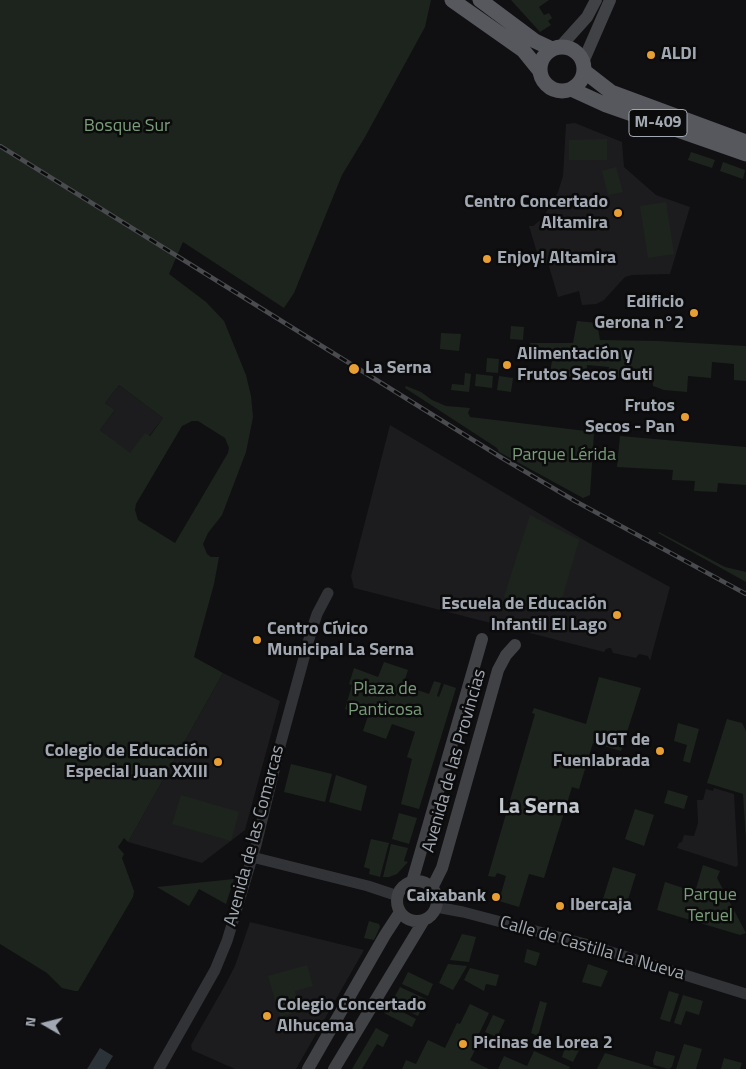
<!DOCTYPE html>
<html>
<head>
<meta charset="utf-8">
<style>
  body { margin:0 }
  #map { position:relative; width:746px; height:1069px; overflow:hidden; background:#101012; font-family:"Titillium Web",sans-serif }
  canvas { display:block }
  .north { position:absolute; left:20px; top:999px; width:50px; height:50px; -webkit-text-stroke:4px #0b0b0c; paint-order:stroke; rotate:278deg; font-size:14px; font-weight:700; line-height:20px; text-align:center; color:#a2a8b2 }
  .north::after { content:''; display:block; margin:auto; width:18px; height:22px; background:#a2a8b2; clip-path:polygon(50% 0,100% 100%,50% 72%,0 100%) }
</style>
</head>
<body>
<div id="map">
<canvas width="746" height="1069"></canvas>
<div class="north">N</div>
</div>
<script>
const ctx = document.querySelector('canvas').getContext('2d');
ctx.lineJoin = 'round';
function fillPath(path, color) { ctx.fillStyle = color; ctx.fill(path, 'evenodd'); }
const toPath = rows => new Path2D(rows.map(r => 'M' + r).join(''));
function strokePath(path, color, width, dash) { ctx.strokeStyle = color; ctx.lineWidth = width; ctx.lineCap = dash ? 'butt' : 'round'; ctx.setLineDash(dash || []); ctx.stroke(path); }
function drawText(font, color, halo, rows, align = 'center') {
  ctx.font = font + ' "Titillium Web",sans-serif'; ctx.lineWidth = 5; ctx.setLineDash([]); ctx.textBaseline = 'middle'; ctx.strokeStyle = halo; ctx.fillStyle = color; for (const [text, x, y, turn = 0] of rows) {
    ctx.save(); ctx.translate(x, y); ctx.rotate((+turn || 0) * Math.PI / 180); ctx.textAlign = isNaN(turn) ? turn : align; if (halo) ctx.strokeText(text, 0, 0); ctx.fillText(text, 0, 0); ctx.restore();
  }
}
fillPath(toPath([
  [575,123,622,142,624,167,656,195,690,207,670,274,632,275,625,277,604,300,596,304,582,305,579,291,558,297,548,263,541,266,529,226,533,226,543,218,558,192,563,176,566,124],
  [119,385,163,418,149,436,145,434,130,454,100,430,115,410,105,403],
  [390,425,589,543,670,587,650,661,648,656,639,654,636,658,613,653,611,648,609,648,606,649,604,652,354,588,351,576],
  [223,673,280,701,245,830,202,863,128,842],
  [714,788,734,794,738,865,736,867,677,848,679,843,682,842,684,835,694,836,698,823,697,800,703,800,706,789,713,791],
  [250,922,364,950,296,1069,235,1069,192,1050,191,1045,224,987,235,966]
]), '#1c1c1e');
fillPath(toPath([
  [0,0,431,0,425,27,365,137,342,175,294,293,284,308,183,242,169,274,206,302,224,321,246,375,251,396,253,417,246,452,222,515,208,533,203,544,207,554,211,557,219,557,214,584,194,657,223,673,128,842,124,838,118,847,124,854,122,858,134,891,133,897,78,991,75,991,62,988,47,973,0,944],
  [119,385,163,418,150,436,145,433,130,453,100,430,115,410,105,403],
  [192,421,198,421,225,438,229,448,228,453,175,543,138,520,135,510,136,504,182,426],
  [511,0,549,0,539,7,544,15,549,13,552,18,548,21,551,25,540,32],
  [607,139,607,160,569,160,569,140],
  [691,152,715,160,712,168,688,160],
  [723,162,745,170,743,179,720,171],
  [616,167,623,192,608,195,602,171],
  [666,202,674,254,648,258,640,206],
  [577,321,597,323,600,340,658,341,746,346,746,381,734,380,734,364,712,362,711,378,688,376,687,392,664,390,653,386,652,371,647,369,632,369,631,379,608,377,609,367,587,365,586,375,573,377,550,375,552,360,529,358,530,343,573,343],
  [511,326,524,327,523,340,510,339],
  [441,333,461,334,459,351,440,349],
  [487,358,499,359,498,373,486,372],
  [465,373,471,374,469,392,451,390,452,384,464,385],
  [476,374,493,376,492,388,475,386],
  [499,376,513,378,511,392,497,390],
  [406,386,421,392,432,400,446,406,470,408,468,413,470,417,594,432,590,495,583,498,499,452,497,448,405,388],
  [620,436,746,447,746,485,718,483,717,492,694,491,695,481,672,480,673,470,617,467],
  [530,515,579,540,558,613,504,597],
  [659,532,725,567,746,572,746,582,658,533],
  [384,662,408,670,403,685,429,694,434,681,441,683,437,696,439,697,444,684,456,688,419,809,401,804,412,759,407,757,415,732,392,724,386,739,363,731,368,716,345,709,352,685,349,684,354,668,378,677],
  [599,677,641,688,621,751,593,743,579,789,572,787,544,878,529,874,519,907,499,901,506,876,497,873,495,877,488,876,535,714,532,713,534,708,586,724],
  [727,719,742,723,746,731,746,840,743,794,707,783],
  [678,723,699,729,690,763,683,761,687,745,674,741],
  [291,764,332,774,325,802,284,792],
  [336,775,367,786,361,811,329,802],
  [668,790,688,796,684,809,664,803],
  [181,795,239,812,231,841,172,824],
  [635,809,654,815,644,846,625,839],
  [399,813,417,818,409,844,392,839],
  [371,839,389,843,380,877,369,874,370,869,364,867],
  [391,844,408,848,404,861,408,862,397,874,389,877,383,877],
  [703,865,720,871,717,878,746,933,740,935,657,910,665,882,695,892],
  [613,867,636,874,626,906,603,899],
  [234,879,226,904,199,889,189,906,157,887],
  [369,921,379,924,380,927,374,940,364,938],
  [462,934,476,937,469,962,450,960],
  [527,949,540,953,536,966,524,962],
  [448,964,467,966,453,990,439,983],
  [588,964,608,971,601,987,582,982],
  [307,965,313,986,295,991,300,1011,280,1017,268,976],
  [470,968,499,975,496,986,486,984,484,991,464,980],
  [408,972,433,984,428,996,402,984],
  [400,987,426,999,418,1016,391,1003],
  [669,991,679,994,670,1022,660,1019],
  [683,995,703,1001,699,1015,686,1011,681,1025,674,1023],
  [540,1001,547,1003,538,1036,531,1033],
  [470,1004,489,1013,478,1036,481,1038,470,1060,489,1069,402,1069,406,1060,416,1064,428,1040,445,1048,457,1023,460,1024],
  [389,1005,416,1019,412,1027,384,1013],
  [493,1015,505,1020,497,1037,485,1032],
  [376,1028,389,1035,383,1047,377,1044,362,1069,352,1069],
  [568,1039,582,1044,573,1062,562,1057],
  [684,1044,702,1049,696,1069,676,1069],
  [534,1051,570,1067,569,1069,498,1069,504,1056,527,1066],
  [656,1051,675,1056,672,1067,669,1069,654,1065,653,1061],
  [605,1053,658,1069,597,1069],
  [724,1058,742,1063,740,1069,721,1069]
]), '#1d241d');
fillPath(toPath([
  [100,1048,113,1056,105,1069,87,1069]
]), '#2b3339');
strokePath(toPath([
  [252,857,368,886,398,896],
  [436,907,463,912,585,944,746,994],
  [159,1069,215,970,227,941,256,845,281,742,311,632,317,614,328,593]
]), '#313336', 11);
strokePath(toPath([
  [560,47,587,17,596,0],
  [583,62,610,0],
  '397 901a20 20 0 1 1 40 0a20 20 0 1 1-40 0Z',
  [412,882,482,639],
  [432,888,442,868,498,670,506,655,515,645],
  [308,1069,385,935,400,912],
  [334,1069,424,920]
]), '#404246', 12);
strokePath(toPath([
  [452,0,523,50,540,71],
  [480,0,535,41,552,49],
  '540 69a22 22 0 1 1 44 0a22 22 0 1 1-44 0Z',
  [584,71,611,92,746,142],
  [571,89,606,105,746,154]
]), '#56585e', 15);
const rail = toPath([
  [0,146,502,458,575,501,746,594]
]);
strokePath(rail, '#494b4f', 4.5);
strokePath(rail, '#0b0b0c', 2.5, [8]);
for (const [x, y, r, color] of [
  [651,55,5,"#e79e33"],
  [618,213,5,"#e79e33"],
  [487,259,5,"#e79e33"],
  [694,313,5,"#e79e33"],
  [507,365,5,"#e79e33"],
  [354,369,6,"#e79e33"],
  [685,417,5,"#e79e33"],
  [617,615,5,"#e79e33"],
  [257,640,5,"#e79e33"],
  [660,751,5,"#e79e33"],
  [218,762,5,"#e79e33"],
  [496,897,5,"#e79e33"],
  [560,906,5,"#e79e33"],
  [267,1016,5,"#e79e33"],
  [463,1044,5,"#e79e33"]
]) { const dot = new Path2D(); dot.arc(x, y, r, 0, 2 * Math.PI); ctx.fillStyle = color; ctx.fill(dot); strokePath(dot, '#0b0b0c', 2); }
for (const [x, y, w] of [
  [658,123,58]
]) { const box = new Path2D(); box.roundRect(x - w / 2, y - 13.5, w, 27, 4); ctx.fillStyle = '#0b0b0c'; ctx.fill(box); strokePath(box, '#a2a8b2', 1); }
drawText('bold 16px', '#a2a8b2', null, [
  ["M-409",658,123]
]);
drawText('bold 18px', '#a2a8b2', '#0b0b0c', [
  ["ALDI",661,55],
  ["Centro Concertado",608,203,"right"],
  ["Altamira",608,224,"right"],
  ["Enjoy! Altamira",497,259],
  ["Edificio",684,303,"right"],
  ["Gerona n°2",684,324,"right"],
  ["Alimentación y",517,355],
  ["Frutos Secos Guti",517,376],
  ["La Serna",365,369],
  ["Frutos",675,407,"right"],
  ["Secos - Pan",675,428,"right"],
  ["Escuela de Educación",607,605,"right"],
  ["Infantil El Lago",607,626,"right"],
  ["Centro Cívico",267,630],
  ["Municipal La Serna",267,651],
  ["UGT de",650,741,"right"],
  ["Fuenlabrada",650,762,"right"],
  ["Colegio de Educación",208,752,"right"],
  ["Especial Juan XXIII",208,773,"right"],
  ["Caixabank",486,897,"right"],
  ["Ibercaja",570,906],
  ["Colegio Concertado",277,1006],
  ["Alhucema",277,1027],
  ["Picinas de Lorea 2",473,1044]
], 'left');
drawText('18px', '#7a9c7a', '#0b0b0c', [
  ["Bosque Sur",127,127],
  ["Parque Lérida",564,456],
  ["Plaza de",385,690],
  ["Panticosa",385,711],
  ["Parque",710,896],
  ["Teruel",710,917]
]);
drawText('18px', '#a2a8b2', '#0b0b0c', [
  ["Avenida de las Provincias",455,761,-74],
  ["Avenida de las Comarcas",255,836,-75],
  ["Calle de Castilla La Nueva",592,949,16]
]);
drawText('bold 22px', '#c3c7ce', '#0b0b0c', [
  ["La Serna",539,808]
]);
</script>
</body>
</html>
